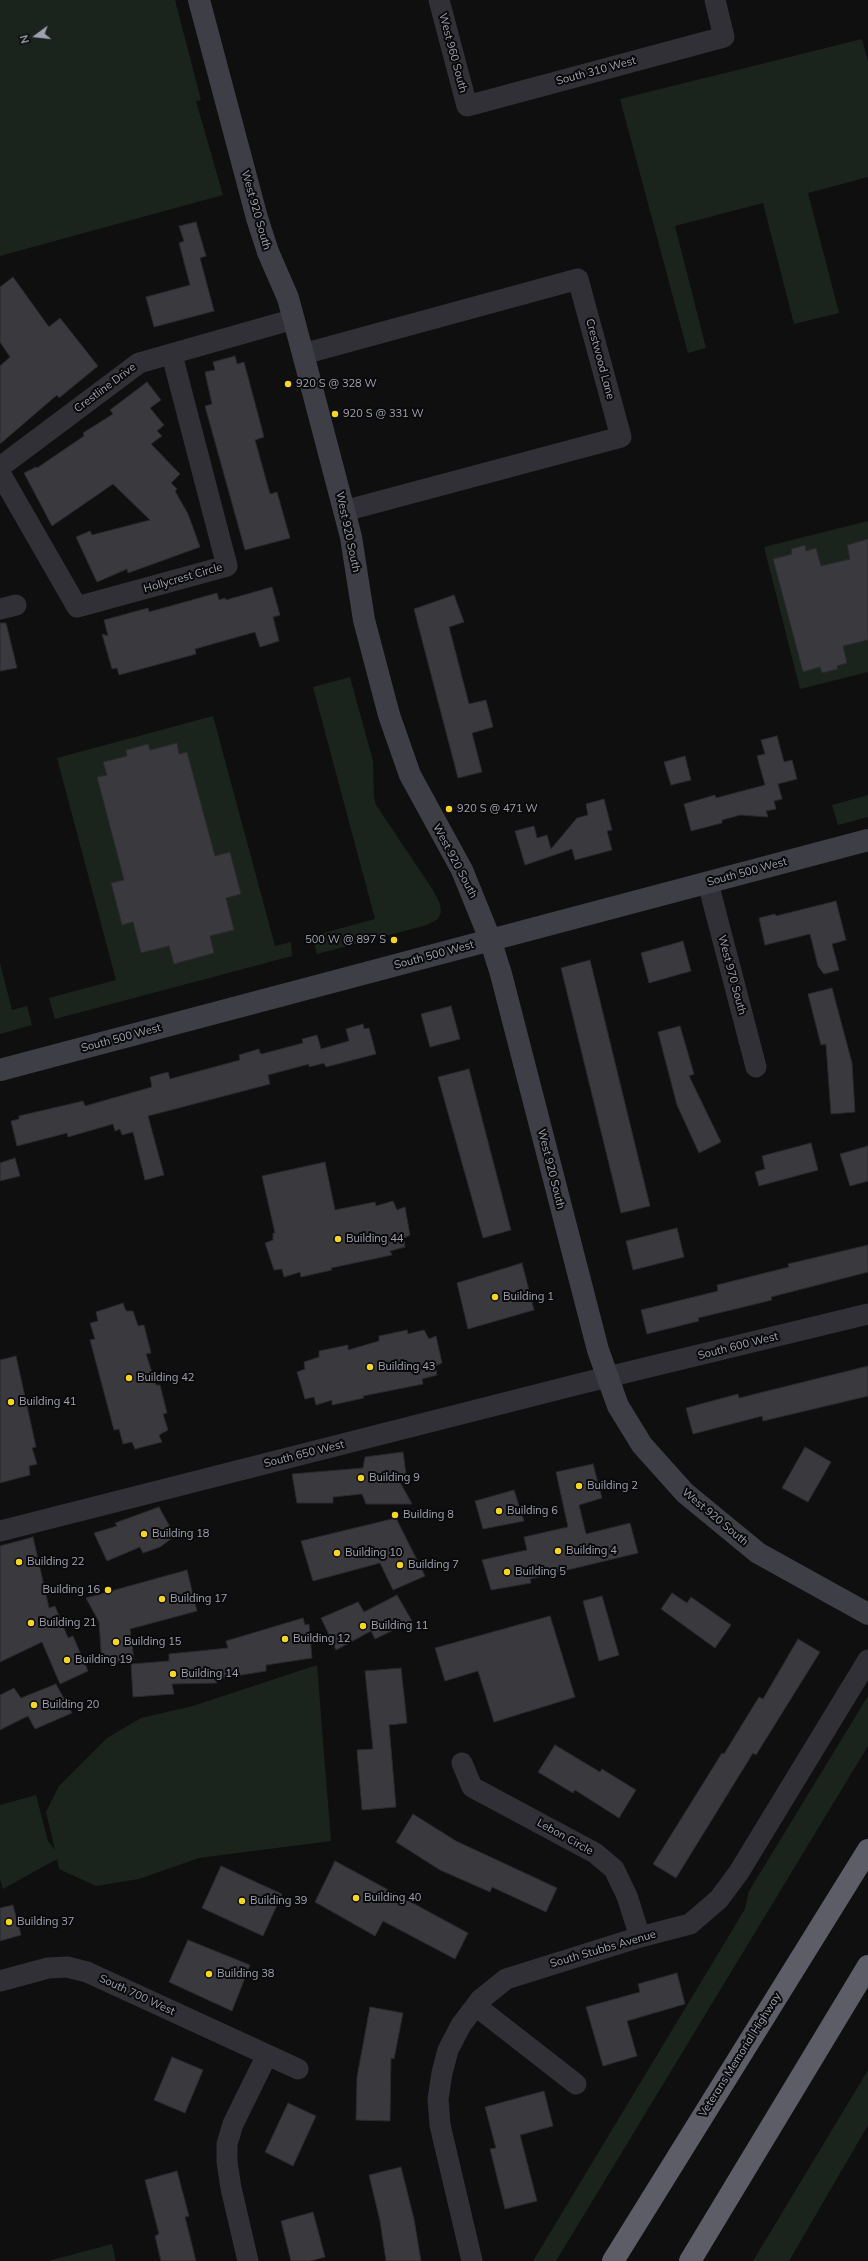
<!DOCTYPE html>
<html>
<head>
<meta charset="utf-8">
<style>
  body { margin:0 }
  #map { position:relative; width:868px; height:2261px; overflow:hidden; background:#0f0f10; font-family:Mulish,sans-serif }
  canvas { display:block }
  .north { position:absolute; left:16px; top:16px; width:40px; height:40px; -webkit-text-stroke:3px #0a0a0b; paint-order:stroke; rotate:255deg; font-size:11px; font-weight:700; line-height:16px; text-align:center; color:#a0a2b2 }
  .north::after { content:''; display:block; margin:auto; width:14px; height:18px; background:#a0a2b2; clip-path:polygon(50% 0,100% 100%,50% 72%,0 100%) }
</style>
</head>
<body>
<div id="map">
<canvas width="868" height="2261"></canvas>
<div class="north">N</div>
</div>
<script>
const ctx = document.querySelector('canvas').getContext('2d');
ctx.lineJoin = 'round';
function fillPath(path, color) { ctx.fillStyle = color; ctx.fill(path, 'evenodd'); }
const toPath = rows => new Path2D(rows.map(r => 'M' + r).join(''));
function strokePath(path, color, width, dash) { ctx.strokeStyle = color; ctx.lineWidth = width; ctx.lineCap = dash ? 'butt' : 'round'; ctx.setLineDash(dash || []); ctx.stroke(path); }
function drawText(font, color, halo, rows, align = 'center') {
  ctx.font = font + ' Mulish,sans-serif'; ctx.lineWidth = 4; ctx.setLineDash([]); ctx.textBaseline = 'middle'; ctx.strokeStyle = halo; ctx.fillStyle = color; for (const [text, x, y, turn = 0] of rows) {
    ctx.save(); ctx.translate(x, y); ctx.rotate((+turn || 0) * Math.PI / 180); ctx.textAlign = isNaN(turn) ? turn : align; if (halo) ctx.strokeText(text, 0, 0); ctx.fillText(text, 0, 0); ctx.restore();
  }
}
fillPath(toPath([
  [0,0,175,0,201,100,196,101,223,195,0,256],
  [862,39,868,61,868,177,808,193,839,313,794,324,763,203,675,226,706,348,688,353,620,99],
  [868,521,868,672,800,689,764,547],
  [350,677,373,761,374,798,376,805,433,890,440,904,441,912,438,919,427,925,317,954,312,936,375,919,313,687],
  [213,716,275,946,291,942,292,956,55,1019,49,998,116,980,57,758],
  [868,795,868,817,838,825,832,805],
  [0,963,12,1010,27,1006,32,1025,0,1034],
  [317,1665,331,1841,199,1858,139,1879,96,1886,59,1869,57,1859,3,1889,0,1879,0,1805,36,1795,48,1841,55,1850,46,1812,59,1786,107,1738,141,1718,193,1706],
  [868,1696,868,1746,556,2261,533,2261,745,1909,749,1891],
  [868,2070,868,2125,789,2261,753,2261],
  [112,2244,116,2261,48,2261]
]), '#1b231d');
const building = toPath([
  [196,222,206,256,200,258,214,311,154,327,146,297,190,285,179,243,184,241,179,226,196,222],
  [13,277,49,327,60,318,98,366,59,398,57,395,0,444,0,366,10,357,0,342,0,287,13,277],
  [235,356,237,364,244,362,264,437,255,440,270,494,277,492,290,538,245,550,205,406,212,404,205,372,215,370,213,362,235,356],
  [147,382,161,400,150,408,164,425,157,431,162,436,151,444,180,474,171,483,177,489,175,491,188,514,200,547,128,573,127,569,97,582,76,537,90,531,92,535,150,520,113,484,52,526,24,473,36,467,37,468,84,436,83,433,113,414,110,410,147,382],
  [868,539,868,640,843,646,847,663,837,666,838,669,822,673,820,667,803,672,773,559,792,554,791,549,805,545,806,551,816,548,821,566,850,559,847,545,868,539],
  [272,587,280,615,273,617,279,641,260,647,255,632,195,649,196,654,119,675,117,668,112,669,102,634,108,636,104,620,148,608,149,612,217,593,219,600,225,598,226,600,272,587],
  [454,595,464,622,449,627,469,704,486,700,493,727,472,733,482,772,458,778,414,609,454,595],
  [0,623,6,623,17,668,0,671,0,623],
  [777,736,784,762,792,760,797,779,778,784,782,799,774,801,776,809,766,811,768,817,740,815,722,820,722,823,691,831,684,804,715,795,716,798,765,785,757,756,765,754,761,740,777,736],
  [177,743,179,754,187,752,215,856,230,852,241,894,226,898,234,930,210,936,214,953,174,964,169,946,141,953,133,922,122,925,111,883,124,880,97,777,107,775,103,762,127,756,126,750,148,744,150,750,177,743],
  [685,756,691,780,671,785,664,762,685,756],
  [604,799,612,830,607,831,612,850,575,860,572,849,525,865,515,831,534,826,537,838,547,835,551,849,577,818,588,815,586,804,604,799],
  [836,901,846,940,832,944,839,970,824,974,818,966,810,934,765,945,759,918,775,914,776,916,836,901],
  [683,941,691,971,649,983,641,953,683,941],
  [590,960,650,1206,621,1213,561,968,590,960],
  [832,988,852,1063,855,1112,831,1114,826,1044,821,1045,808,994,832,988],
  [451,1006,460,1039,430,1047,421,1014,451,1006],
  [363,1024,364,1029,369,1028,376,1054,326,1067,324,1063,309,1067,309,1064,268,1075,270,1084,148,1116,164,1175,145,1180,133,1132,122,1135,120,1129,115,1131,113,1124,68,1137,67,1133,17,1146,11,1121,19,1119,19,1116,83,1101,85,1106,152,1087,150,1077,168,1072,170,1079,240,1060,239,1055,259,1049,260,1053,262,1054,303,1043,302,1039,317,1035,321,1049,349,1041,346,1029,363,1024],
  [680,1026,694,1074,689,1076,721,1142,699,1153,677,1105,658,1032,680,1026],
  [469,1069,511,1230,483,1238,438,1077,469,1069],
  [811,1143,818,1170,759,1186,755,1172,765,1169,762,1156,811,1143],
  [868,1146,868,1181,850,1186,840,1154,868,1146],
  [15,1158,20,1176,0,1181,0,1163,15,1158],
  [325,1162,335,1210,375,1202,376,1206,393,1201,397,1210,405,1207,410,1235,404,1238,405,1247,390,1251,392,1255,331,1268,332,1270,301,1277,300,1272,284,1277,282,1269,274,1270,265,1243,273,1240,273,1233,275,1233,262,1176,325,1162],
  [677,1228,684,1257,633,1270,626,1241,677,1228],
  [868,1245,868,1272,771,1297,772,1300,698,1318,699,1321,647,1334,641,1310,718,1291,717,1285,789,1267,788,1264,868,1245],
  [522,1263,534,1310,468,1329,457,1283,522,1263],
  [123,1303,126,1311,133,1311,138,1326,144,1325,151,1353,146,1354,156,1385,160,1385,167,1413,163,1414,168,1430,159,1435,162,1442,135,1449,132,1442,123,1444,119,1429,114,1430,90,1340,95,1339,90,1323,98,1321,96,1312,123,1303],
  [407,1330,408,1334,424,1330,429,1339,436,1336,442,1363,435,1366,437,1375,422,1379,423,1384,363,1396,364,1398,332,1405,332,1400,316,1405,314,1397,305,1399,297,1372,305,1369,304,1362,319,1357,319,1351,348,1345,348,1350,379,1341,379,1336,407,1330],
  [16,1356,36,1447,32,1448,37,1464,29,1466,30,1475,0,1483,0,1360,16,1356],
  [868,1366,868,1396,763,1421,762,1416,693,1434,686,1408,738,1394,739,1398,868,1366],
  [805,1447,831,1462,808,1502,782,1488,805,1447],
  [403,1452,407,1481,400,1482,412,1504,366,1504,362,1494,333,1497,333,1503,297,1503,292,1474,363,1468,365,1457,403,1452],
  [593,1464,602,1498,579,1505,586,1534,630,1523,638,1553,530,1579,531,1583,491,1590,482,1560,527,1550,524,1537,568,1527,556,1472,593,1464],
  [514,1490,524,1521,483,1529,475,1501,514,1490],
  [159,1507,175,1536,160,1547,143,1553,140,1547,107,1561,94,1533,117,1526,115,1523,159,1507],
  [396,1518,425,1576,393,1590,380,1563,313,1581,301,1541,396,1518],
  [33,1537,49,1608,55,1606,68,1638,73,1636,88,1671,60,1684,42,1642,0,1662,0,1546,33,1537],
  [187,1570,197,1611,130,1629,134,1660,102,1664,99,1622,86,1598,187,1570],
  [672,1593,687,1603,691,1597,731,1625,715,1648,661,1609,672,1593],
  [397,1595,412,1621,375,1639,371,1631,336,1650,321,1618,358,1602,364,1612,397,1595],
  [602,1596,619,1655,599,1661,583,1601,602,1596],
  [550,1616,575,1697,494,1722,478,1671,445,1681,435,1648,550,1616],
  [303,1618,305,1625,309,1624,312,1658,266,1665,266,1671,216,1679,217,1683,172,1684,174,1694,133,1697,131,1664,169,1661,169,1654,228,1648,226,1641,303,1618],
  [798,1639,820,1652,756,1755,753,1753,676,1878,653,1864,722,1753,724,1754,759,1697,763,1699,798,1639],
  [401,1668,407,1723,389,1725,396,1807,362,1810,357,1750,373,1749,365,1671,401,1668],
  [56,1684,72,1713,35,1729,28,1716,0,1730,0,1695,14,1688,21,1698,56,1684],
  [555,1745,600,1772,602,1769,636,1790,619,1818,575,1790,573,1793,538,1772,555,1745],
  [413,1814,456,1841,557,1888,546,1912,492,1887,490,1892,440,1870,396,1842,413,1814],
  [335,1861,468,1933,455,1959,383,1921,375,1936,315,1902,335,1861],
  [221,1866,282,1894,263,1936,202,1908,221,1866],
  [13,1905,21,1935,0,1941,0,1908,13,1905],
  [188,1940,250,1965,232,2011,169,1982,188,1940],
  [677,1973,685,2004,627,2021,637,2056,603,2066,586,2007,640,1992,638,1984,677,1973],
  [370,2007,403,2013,394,2059,391,2058,390,2121,356,2120,357,2077,370,2007],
  [172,2057,203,2070,185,2113,154,2100,172,2057],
  [544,2091,553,2126,520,2135,537,2201,505,2209,490,2149,496,2148,485,2107,544,2091],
  [288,2103,316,2116,293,2166,265,2152,288,2103],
  [401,2167,414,2219,421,2261,386,2261,380,2221,369,2175,401,2167],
  [177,2171,189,2216,185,2217,196,2261,161,2261,155,2236,159,2234,145,2180,177,2171],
  [313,2212,325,2257,310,2261,291,2261,281,2221,313,2212]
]);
fillPath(building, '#39393e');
strokePath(building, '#2a292d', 1);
strokePath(toPath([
  [439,0,467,106,724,37,715,0],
  [303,354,578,279,621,437,344,511],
  [0,467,139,363,294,319],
  [0,473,77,607,227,566,172,355],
  [0,609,16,605],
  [708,883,756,1067],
  [0,1531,583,1383,868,1314],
  [462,1763,472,1787,595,1853,614,1869,627,1896,640,1937],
  [0,1981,48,1968,67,1967,87,1972,298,2069],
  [476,2006,576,2084],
  [248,2261,231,2188,227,2162,227,2144,233,2124,267,2055],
  [472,2261,440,2125,438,2099,442,2073,448,2050,461,2025,480,2000,506,1979,640,1937,690,1924,719,1899,739,1872,868,1660]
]), '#303036', 21);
strokePath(toPath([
  [199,0,257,218,268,252,288,298,303,354,351,537,364,620,389,715,410,775,462,870,490,939,501,974,598,1350,618,1406,642,1445,685,1493,758,1553,868,1614],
  [0,1070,868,840]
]), '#3e3e46', 22);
strokePath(toPath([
  [613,2261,868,1850],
  [690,2261,868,1966]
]), '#5c5d67', 22);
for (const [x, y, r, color] of [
  [288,384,4,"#f7d621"],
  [335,414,4,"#f7d621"],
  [449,809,4,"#f7d621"],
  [394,940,4,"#f7d621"],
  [338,1239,4,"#f7d621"],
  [495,1297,4,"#f7d621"],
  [370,1367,4,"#f7d621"],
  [129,1378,4,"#f7d621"],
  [11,1402,4,"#f7d621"],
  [361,1478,4,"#f7d621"],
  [579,1486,4,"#f7d621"],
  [499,1511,4,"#f7d621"],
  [395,1515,4,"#f7d621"],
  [144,1534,4,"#f7d621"],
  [558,1551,4,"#f7d621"],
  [337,1553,4,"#f7d621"],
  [19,1562,4,"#f7d621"],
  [400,1565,4,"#f7d621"],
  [507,1572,4,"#f7d621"],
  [108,1590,4,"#f7d621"],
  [162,1599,4,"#f7d621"],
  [31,1623,4,"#f7d621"],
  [363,1626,4,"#f7d621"],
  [285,1639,4,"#f7d621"],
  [116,1642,4,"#f7d621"],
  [67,1660,4,"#f7d621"],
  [173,1674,4,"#f7d621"],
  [34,1705,4,"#f7d621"],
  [356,1898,4,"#f7d621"],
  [242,1901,4,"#f7d621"],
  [9,1922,4,"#f7d621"],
  [209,1974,4,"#f7d621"]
]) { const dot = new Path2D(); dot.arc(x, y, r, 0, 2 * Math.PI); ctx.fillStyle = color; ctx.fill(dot); strokePath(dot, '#0a0a0b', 1.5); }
drawText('11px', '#a0a2b2', '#0a0a0b', [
  ["West 960 South",453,53,75],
  ["South 310 West",596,71,-15],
  ["West 920 South",256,210,74],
  ["Crestwood Lane",600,359,75],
  ["Crestline Drive",105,388,-37],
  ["West 920 South",348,532,78],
  ["Hollycrest Circle",183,578,-16],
  ["West 920 South",455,861,62],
  ["South 500 West",747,872,-15],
  ["South 500 West",434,955,-15],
  ["West 970 South",732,975,75],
  ["South 500 West",121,1038,-15],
  ["West 920 South",551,1169,76],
  ["South 600 West",738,1346,-14],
  ["South 650 West",304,1454,-14],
  ["West 920 South",715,1517,40],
  ["Lebon Circle",565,1837,29],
  ["South Stubbs Avenue",603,1949,-16],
  ["South 700 West",137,1995,25],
  ["Veterans Memorial Highway",740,2055,-58]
]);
drawText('11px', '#a0a2b2', '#0a0a0b', [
  ["920 S @ 328 W",296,384],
  ["920 S @ 331 W",343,414],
  ["920 S @ 471 W",457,809],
  ["500 W @ 897 S",386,940,"right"],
  ["Building 44",346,1239],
  ["Building 1",503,1297],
  ["Building 43",378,1367],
  ["Building 42",137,1378],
  ["Building 41",19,1402],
  ["Building 9",369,1478],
  ["Building 2",587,1486],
  ["Building 6",507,1511],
  ["Building 8",403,1515],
  ["Building 18",152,1534],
  ["Building 4",566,1551],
  ["Building 10",345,1553],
  ["Building 22",27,1562],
  ["Building 7",408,1565],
  ["Building 5",515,1572],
  ["Building 16",100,1590,"right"],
  ["Building 17",170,1599],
  ["Building 21",39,1623],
  ["Building 11",371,1626],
  ["Building 12",293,1639],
  ["Building 15",124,1642],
  ["Building 19",75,1660],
  ["Building 14",181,1674],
  ["Building 20",42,1705],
  ["Building 40",364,1898],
  ["Building 39",250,1901],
  ["Building 37",17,1922],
  ["Building 38",217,1974]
], 'left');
</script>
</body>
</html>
